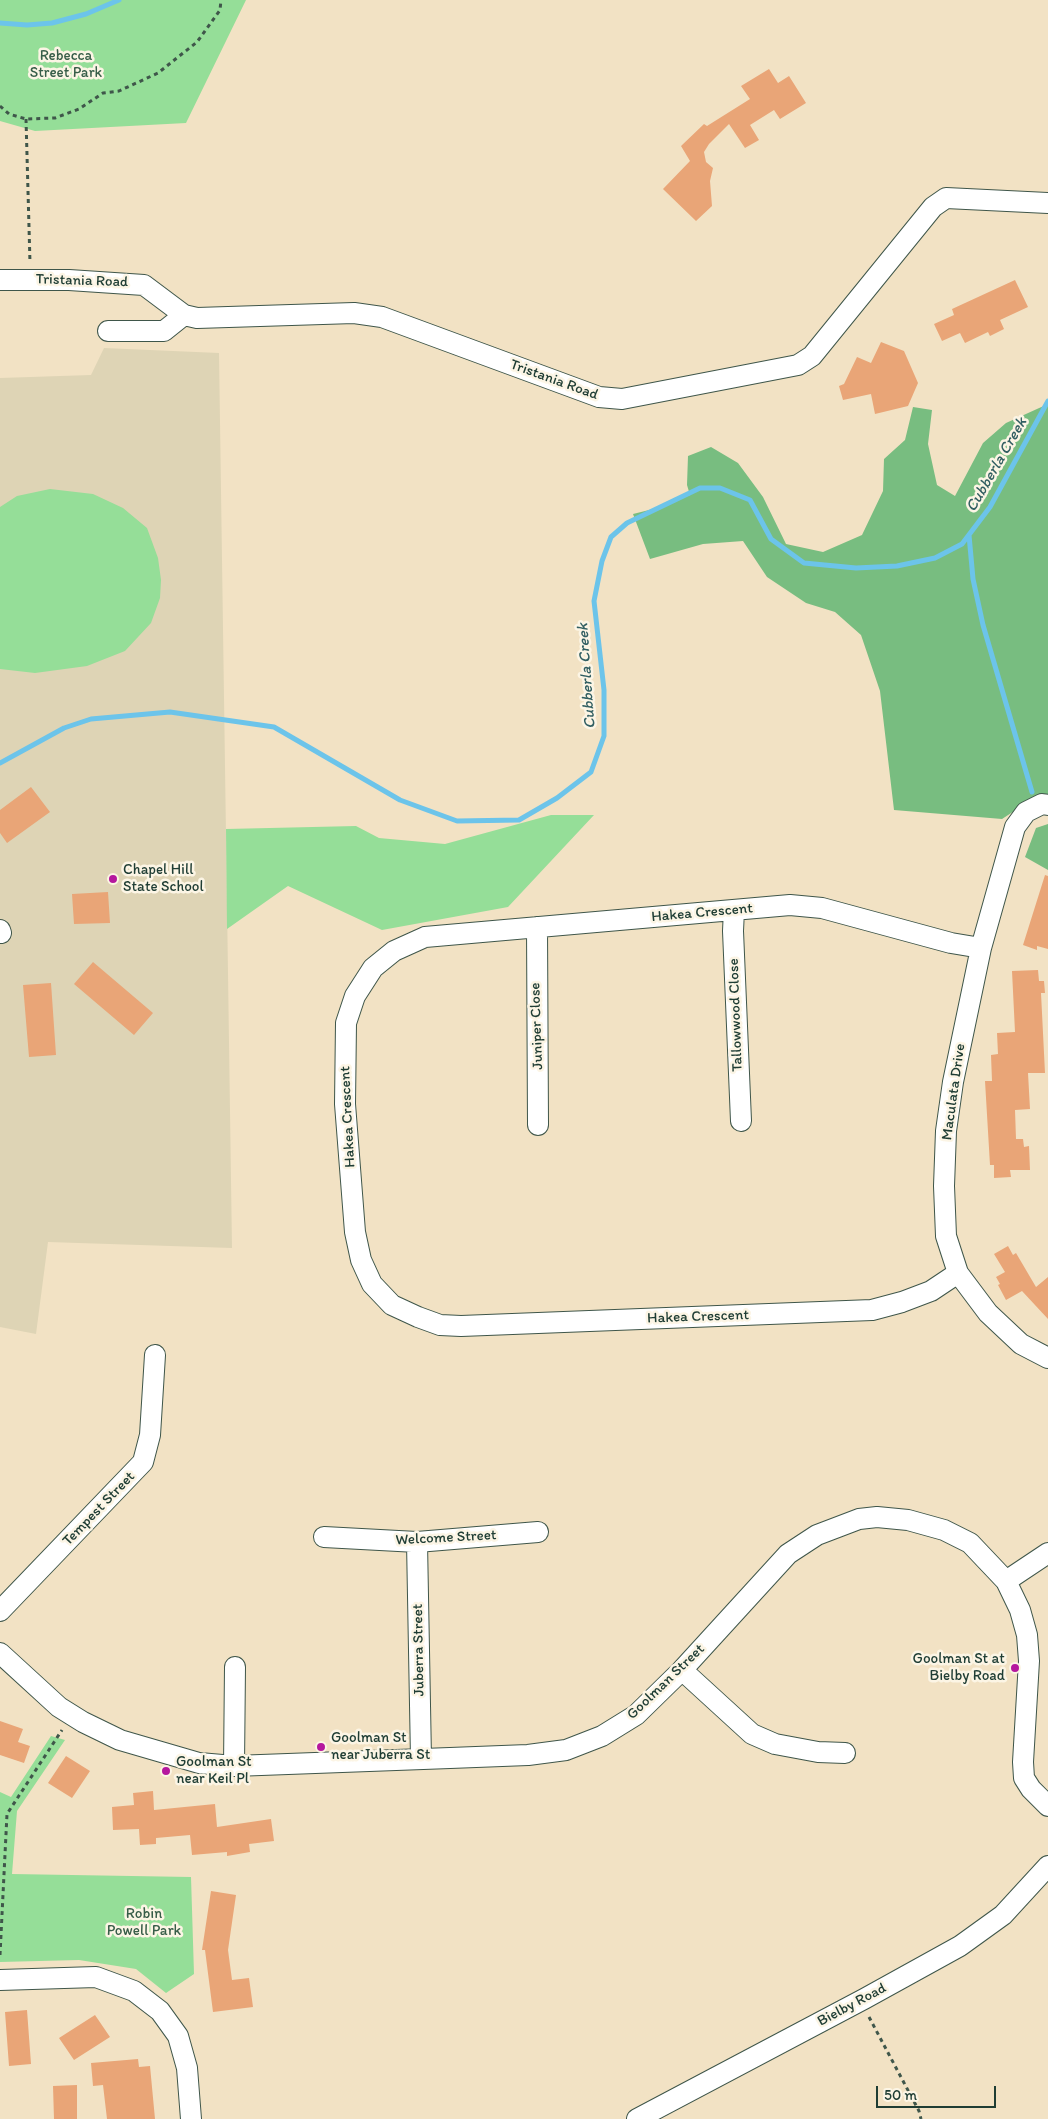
<!DOCTYPE html>
<html>
<head>
<meta charset="utf-8">
<style>
  body { margin:0 }
  #map { position:relative; width:1048px; height:2119px; overflow:hidden; background:#f2e2c4; font-family:Itim,sans-serif }
  canvas { display:block }
  .scale { position:absolute; left:876px; top:2086px; width:120px; height:22px; box-sizing:border-box; border:2px solid #1f3d34; border-top:0; padding-left:6px; font-size:15px; line-height:18px; white-space:nowrap; color:#1f3d34; -webkit-text-stroke:4px #fcf5e5; paint-order:stroke }
</style>
</head>
<body>
<div id="map">
<canvas width="1048" height="2119"></canvas>
<div class="scale">50 m</div>
</div>
<script>
const ctx = document.querySelector('canvas').getContext('2d');
ctx.lineJoin = 'round';
function fillPath(path, color) { ctx.fillStyle = color; ctx.fill(path, 'evenodd'); }
const toPath = rows => new Path2D(rows.map(r => 'M' + r).join(''));
function strokePath(path, color, width, dash) { ctx.strokeStyle = color; ctx.lineWidth = width; ctx.lineCap = dash ? 'butt' : 'round'; ctx.setLineDash(dash || []); ctx.stroke(path); }
function drawText(font, color, halo, rows, align = 'center') {
  ctx.font = font + ' Itim,sans-serif'; ctx.lineWidth = 5; ctx.setLineDash([]); ctx.textBaseline = 'middle'; ctx.strokeStyle = halo; ctx.fillStyle = color; for (const [text, x, y, turn = 0] of rows) {
    ctx.save(); ctx.translate(x, y); ctx.rotate((+turn || 0) * Math.PI / 180); ctx.textAlign = isNaN(turn) ? turn : align; if (halo) ctx.strokeText(text, 0, 0); ctx.fillText(text, 0, 0); ctx.restore();
  }
}
fillPath(toPath([
  [104,348,219,353,232,1248,48,1242,36,1334,0,1327,0,378,91,375]
]), '#ded4b5');
fillPath(toPath([
  [0,0,246,0,186,123,35,131,0,121],
  [50,489,93,494,123,508,147,528,158,558,161,580,160,598,151,623,125,651,87,666,35,673,0,669,0,507,17,496],
  [551,815,594,815,508,907,382,930,288,886,227,929,226,829,356,826,379,838,445,844],
  [51,1736,65,1740,17,1811,12,1874,191,1877,194,1974,166,1993,136,1969,79,1960,0,1962,0,1792,11,1797]
]), '#95de98');
fillPath(toPath([
  [1048,404,1048,796,1025,804,1002,819,894,810,880,691,861,635,835,612,806,603,767,577,743,541,703,544,650,559,633,514,657,508,690,495,687,485,688,456,711,447,738,463,763,497,786,544,823,552,862,535,883,491,884,459,905,440,913,407,932,410,928,444,937,485,955,496,983,443,1006,423],
  [1048,824,1048,870,1025,857,1036,828]
]), '#78bd80');
strokePath(toPath([
  [0,23,27,25,52,23,86,14,119,0],
  [969,535,973,579,983,625,1032,792],
  [0,763,64,728,91,719,170,712,274,727,400,800,457,821,519,820,557,798,591,772,604,736,604,690,594,601,602,561,611,537,627,523,700,488,720,488,750,500,771,539,804,563,856,568,897,566,935,558,962,544,990,507,1048,401]
]), '#6cc4ea', 5);
fillPath(toPath([
  [769,69,778,83,789,76,806,103,780,119,774,110,750,125,759,140,745,148,729,124,709,144,704,152,706,162,713,168,710,181,712,206,696,221,663,189,690,161,681,146,704,124,707,126,750,99,741,86],
  [1015,280,1028,307,1000,320,1004,329,990,336,988,332,965,343,960,333,942,341,934,324,954,315,952,309],
  [881,342,904,351,918,383,908,406,875,414,871,394,843,400,839,386,844,384,857,357,871,363],
  [31,787,50,812,7,843,0,833,0,810],
  [1045,875,1048,876,1048,949,1037,946,1037,950,1023,945],
  [108,892,110,923,74,924,72,894],
  [93,962,153,1013,134,1035,74,984],
  [1038,970,1039,981,1044,981,1045,993,1041,993,1045,1073,1028,1073,1030,1109,1015,1110,1016,1139,1023,1139,1024,1147,1029,1146,1030,1170,1010,1170,1011,1177,994,1178,994,1165,990,1165,985,1081,992,1081,991,1055,998,1054,997,1033,1015,1032,1012,971],
  [51,983,56,1055,29,1057,23,985],
  [1008,1246,1013,1255,1016,1253,1036,1287,1048,1277,1048,1319,1022,1291,1006,1300,998,1285,1000,1284,996,1277,1005,1272,994,1254],
  [0,1721,23,1729,18,1742,30,1746,24,1763,0,1755],
  [66,1756,90,1771,72,1798,48,1783],
  [153,1791,154,1810,215,1804,217,1827,271,1819,274,1841,249,1844,250,1852,227,1856,227,1852,192,1855,190,1835,156,1838,156,1844,140,1845,139,1829,113,1830,112,1807,134,1805,133,1793],
  [211,1891,236,1895,228,1950,232,1980,249,1978,253,2007,213,2012,205,1950,202,1950],
  [27,2010,31,2064,9,2066,5,2012],
  [95,2015,110,2037,74,2060,59,2038],
  [138,2059,139,2067,150,2066,155,2119,107,2119,103,2085,93,2086,91,2063],
  [77,2085,77,2119,54,2119,53,2086]
]), '#e9a577');
const minor = toPath([
  [0,280,69,280,144,285,184,315,197,318,354,313,382,317,599,397,622,399,798,365,812,356,933,207,946,198,1048,203],
  [108,331,164,331,184,315],
  [1048,805,1042,804,1026,812,1015,827,981,948,953,1082,946,1131,944,1186,946,1236,958,1273,988,1313,1021,1344,1048,1358],
  [734,910,733,931,741,1121],
  [537,927,538,1125],
  [0,930,1,933],
  [958,1273,931,1291,902,1302,872,1310,461,1326,440,1325,418,1317,392,1305,372,1284,361,1260,355,1232,345,1104,346,1023,355,996,373,968,394,951,425,937,790,905,822,908,951,943,981,948],
  [324,1537,417,1542,538,1532],
  [417,1542,421,1759],
  [1006,1581,1048,1553],
  [0,1611,143,1462,150,1435,155,1355],
  [0,1653,59,1707,83,1722,120,1740,199,1763,234,1766,450,1758,528,1755,566,1750,602,1736,636,1715,682,1670,788,1554,817,1535,859,1519,877,1517,908,1520,944,1530,970,1543,1006,1581,1020,1610,1027,1635,1029,1661,1023,1762,1024,1778,1031,1789,1048,1806],
  [682,1670,752,1734,775,1744,818,1752,845,1753],
  [234,1766,235,1667],
  [0,1980,96,1977,134,1991,160,2011,178,2036,187,2068,191,2119],
  [637,2119,864,1999,960,1946,1003,1915,1048,1866]
]);
strokePath(minor, '#3f564a', 22);
strokePath(toPath([
  [0,106,9,114,26,119,55,118,79,109,103,93,119,91,158,73,197,42,220,10,221,0],
  [26,119,30,263],
  [0,1955,7,1814,62,1730],
  [869,2017,919,2111,921,2119]
]), '#3f564a', 3, [4, 4]);
strokePath(minor, '#fff', 20);
for (const [x, y, r, color] of [
  [113,879,5,"#b5179e"],
  [1015,1668,5,"#b5179e"],
  [321,1747,5,"#b5179e"],
  [166,1771,5,"#b5179e"]
]) { const dot = new Path2D(); dot.arc(x, y, r, 0, 2 * Math.PI); ctx.fillStyle = color; ctx.fill(dot); strokePath(dot, '#fcf5e5', 2); }
drawText('15px', '#375d48', '#fcf5e5', [
  ["Rebecca",66,56],
  ["Street Park",66,73],
  ["Robin",144,1914],
  ["Powell Park",144,1931]
]);
drawText('15px', '#1f3d34', '#fcf5e5', [
  ["Tristania Road",82,281,2],
  ["Tristania Road",554,380,20],
  ["Hakea Crescent",702,913,-5],
  ["Tallowwood Close",736,1015,-92],
  ["Juniper Close",537,1026,-92],
  ["Maculata Drive",954,1092,-82],
  ["Hakea Crescent",348,1117,-93],
  ["Hakea Crescent",698,1317,-2],
  ["Tempest Street",99,1509,-46],
  ["Welcome Street",446,1538,-3],
  ["Juberra Street",419,1650,-91],
  ["Goolman Street",666,1682,-44],
  ["Bielby Road",852,2005,-28]
]);
drawText('15px', '#1f3d34', '#fcf5e5', [
  ["Chapel Hill",123,870],
  ["State School",123,887],
  ["Goolman St at",1005,1659,"right"],
  ["Bielby Road",1005,1676,"right"],
  ["Goolman St",331,1738],
  ["near Juberra St",331,1755],
  ["Goolman St",176,1762],
  ["near Keil Pl",176,1779]
], 'left');
drawText('italic 16px', '#325f62', '#fcf5e5', [
  ["Cubberla Creek",997,465,-60],
  ["Cubberla Creek",587,676,-94]
]);
</script>
</body>
</html>
